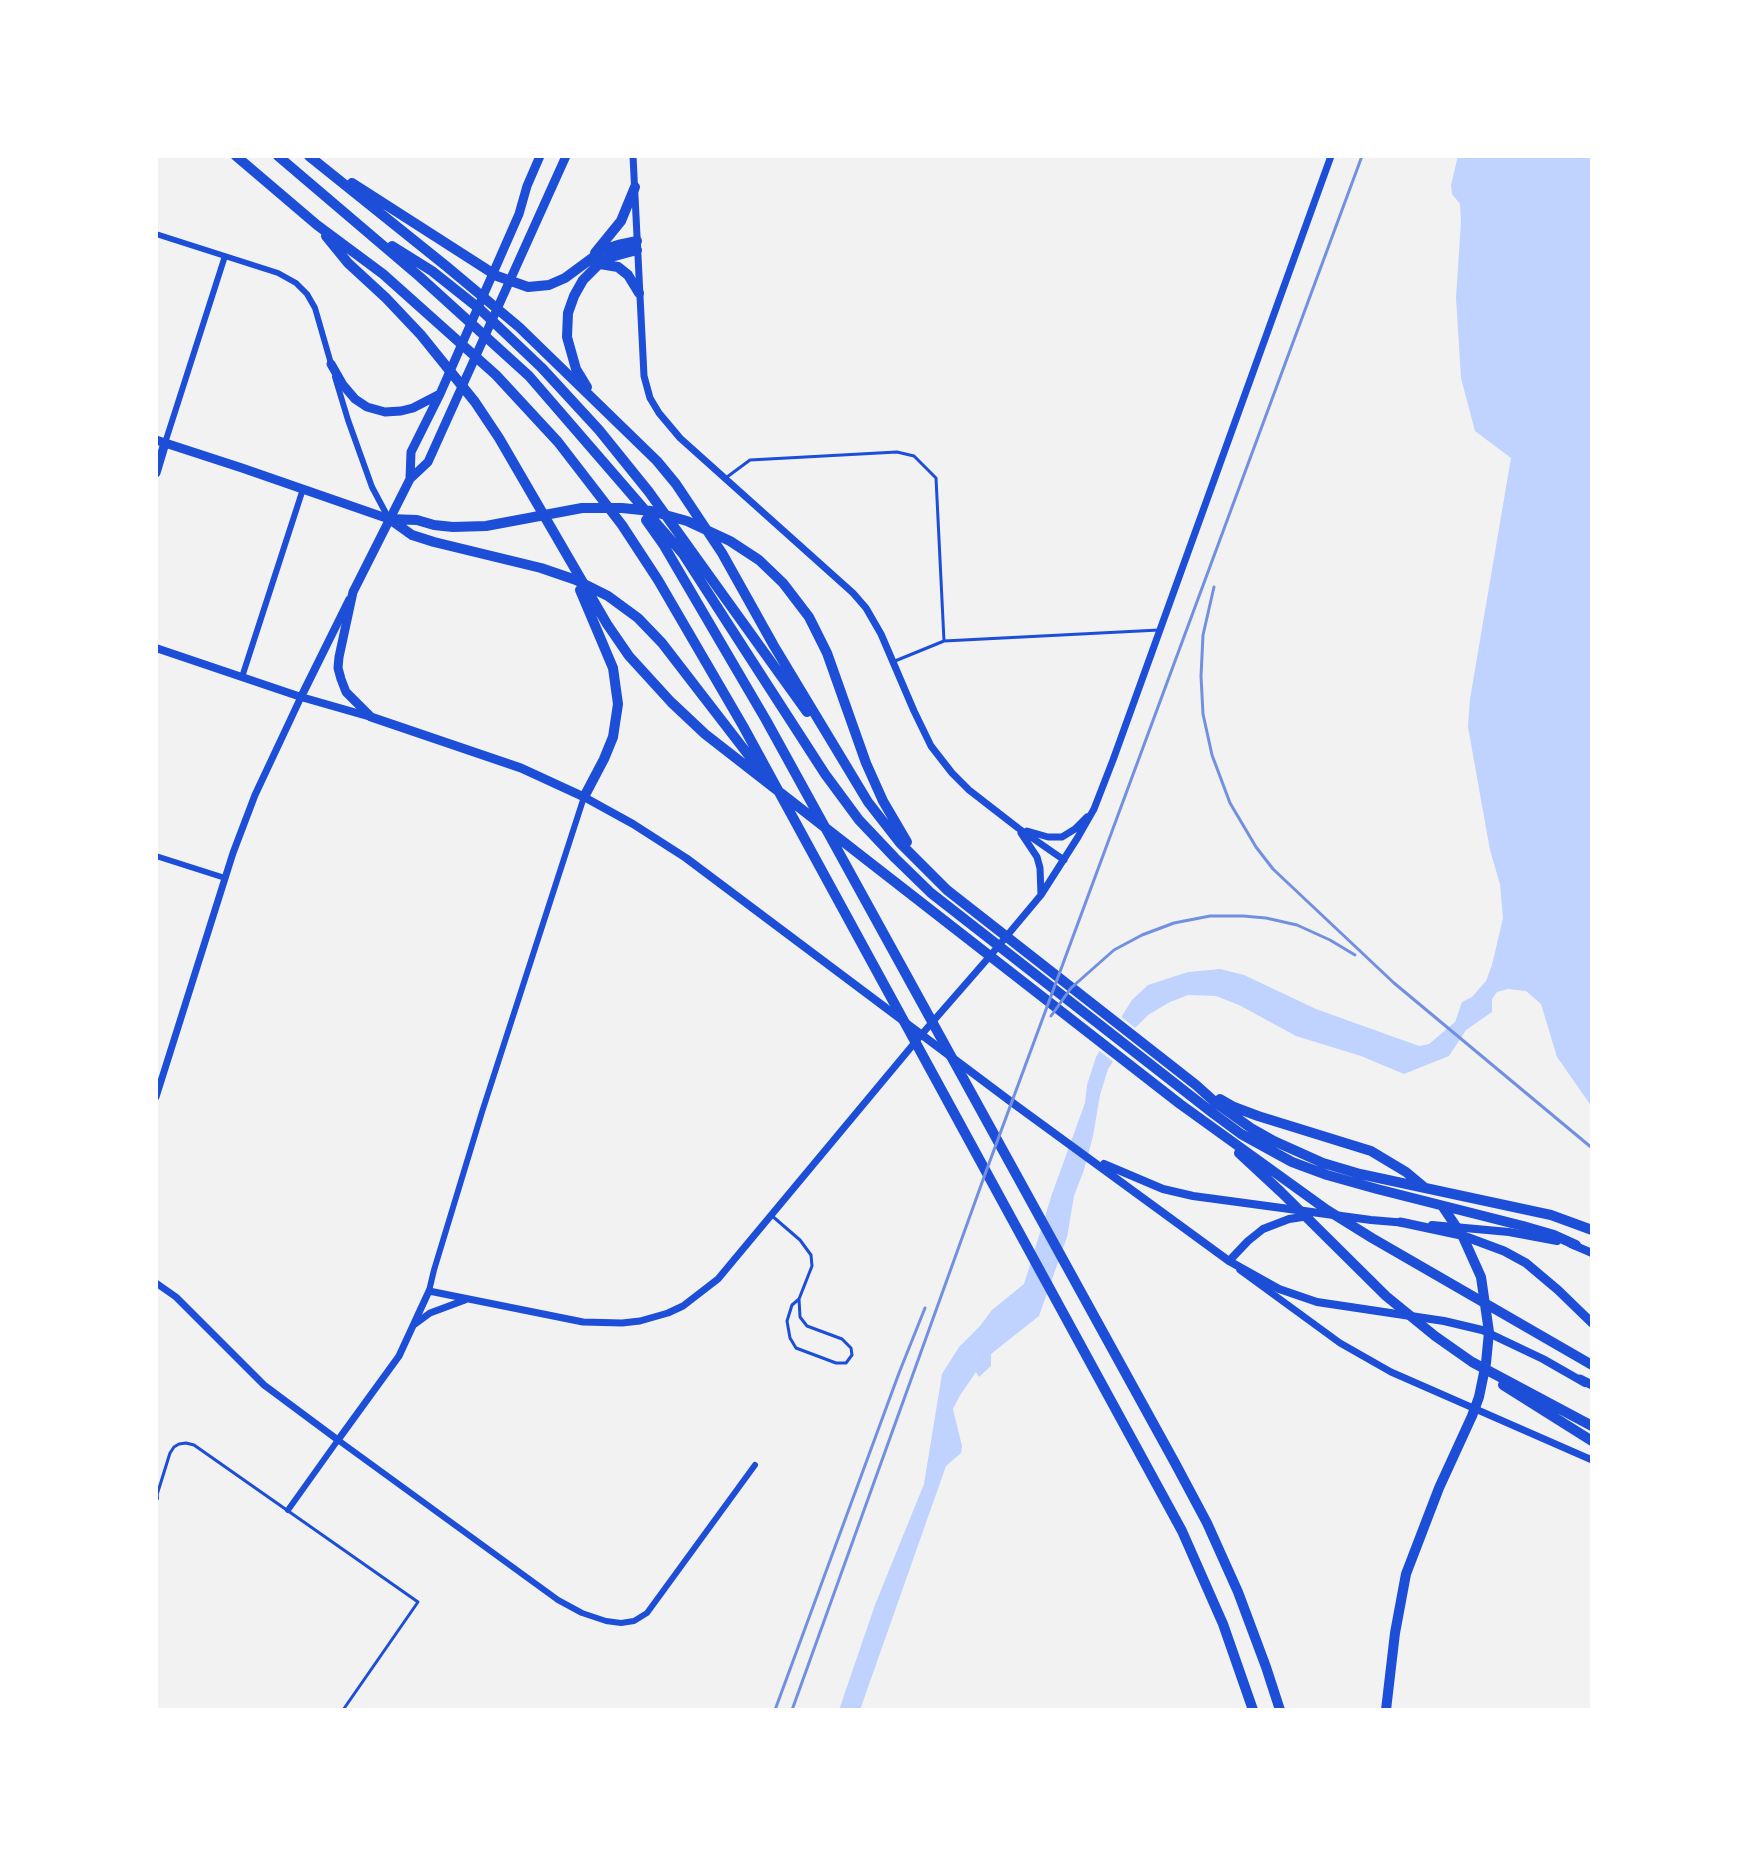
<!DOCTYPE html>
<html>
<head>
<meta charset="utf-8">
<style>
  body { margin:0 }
  #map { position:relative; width:1748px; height:1866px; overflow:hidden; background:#f2f2f2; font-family:"Titillium Web",sans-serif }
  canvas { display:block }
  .frame { position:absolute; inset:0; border:158px solid #fff; pointer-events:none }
</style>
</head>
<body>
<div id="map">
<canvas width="1748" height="1866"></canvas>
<div class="frame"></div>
</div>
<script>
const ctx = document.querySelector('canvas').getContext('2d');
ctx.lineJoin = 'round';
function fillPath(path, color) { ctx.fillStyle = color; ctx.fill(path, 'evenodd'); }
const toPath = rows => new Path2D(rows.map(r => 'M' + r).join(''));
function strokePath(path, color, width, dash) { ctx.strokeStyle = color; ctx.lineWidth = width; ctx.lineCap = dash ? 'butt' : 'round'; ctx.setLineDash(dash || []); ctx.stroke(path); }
fillPath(toPath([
  [1458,156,1592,156,1592,1107,1557,1057,1541,1004,1526,991,1508,989,1497,992,1492,999,1492,1012,1466,1030,1449,1056,1404,1074,1361,1056,1296,1036,1239,1005,1216,996,1188,995,1170,1002,1148,1015,1135,1028,1108,1069,1100,1095,1093,1136,1084,1170,1074,1196,1067,1237,1039,1316,991,1354,991,1366,979,1377,976,1372,959,1397,953,1409,962,1446,961,1453,946,1466,860,1710,839,1710,875,1605,924,1484,942,1374,959,1347,980,1326,992,1310,1024,1284,1052,1194,1085,1103,1087,1085,1096,1057,1132,1000,1148,985,1188,972,1220,969,1244,975,1316,1009,1419,1046,1429,1044,1455,1022,1462,1002,1472,997,1486,981,1492,965,1503,918,1500,884,1490,850,1468,727,1470,699,1511,458,1475,431,1461,378,1456,298,1461,221,1460,204,1452,194,1451,185]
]), '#bfd3fe');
fillPath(toPath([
  [1119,1015,1138,1030,1116,1064,1097,1049]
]), '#f2f2f2');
strokePath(toPath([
  [727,477,750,460,897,452,914,456,936,478,944,641],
  [895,661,944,641,1159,630],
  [771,1215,800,1240,811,1255,812,1266,799,1299,792,1305,787,1321,790,1338,796,1348,836,1363,846,1363,852,1355,851,1348,842,1339,807,1326,800,1317,799,1299],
  [156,1498,170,1453,174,1447,179,1444,186,1443,194,1445,418,1602,343,1710]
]), '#1d4ed8', 3);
strokePath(toPath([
  [156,234,278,273,296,283,307,294,315,308,332,367],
  [335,377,348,420,372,487,389,519],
  [165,443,225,256],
  [242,677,303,489],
  [156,856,225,878],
  [429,1291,434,1270,482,1112,584,797],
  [156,1497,156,1498],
  [288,1510,338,1440,558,1600,582,1613,606,1621,621,1623,634,1621,647,1613,755,1465]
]), '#1d4ed8', 6);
strokePath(toPath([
  [633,156,644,376,650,398,659,413,680,438,853,593,866,608,881,634,914,711,931,746,952,773,969,790,1018,828,1064,860],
  [1027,831,1048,837,1062,837,1075,829,1087,817],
  [1021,833,1037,857,1040,868,1041,895],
  [156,1097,233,853,255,795,301,697],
  [1240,1270,1340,1343,1391,1372,1592,1460],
  [156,1283,176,1297,264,1385,338,1440,399,1356,429,1291,583,1322,622,1323,640,1321,668,1313,683,1306,718,1279,922,1034,990,956,1041,895,1078,837,1094,809,1113,760,1331,156],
  [415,1324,430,1313,465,1300]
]), '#1d4ed8', 7);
strokePath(toPath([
  [156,648,301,697,371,717],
  [301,697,349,600],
  [584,797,633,824,686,858,1010,1101,1229,1261,1279,1289,1317,1302,1444,1321,1482,1330,1543,1359,1585,1383],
  [1104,1164,1163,1189,1193,1196,1371,1220,1407,1223],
  [1432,1225,1509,1232,1557,1241],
  [1571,1244,1592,1253],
  [1229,1261,1248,1241,1263,1229,1289,1219,1309,1216]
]), '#1d4ed8', 8);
strokePath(toPath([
  [566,156,428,462,410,479,353,592,339,657,338,668,341,679,346,692,371,717,521,768,584,797],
  [331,364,343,385,355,399,367,407,385,412,401,411,413,408,440,394],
  [156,440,242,468,389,519],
  [156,473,165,443],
  [410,479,411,452,440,394,519,214,527,186,540,156],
  [1400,1222,1461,1235,1504,1251,1526,1263,1558,1290,1592,1323],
  [1580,1379,1592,1385]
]), '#1d4ed8', 9);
strokePath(toPath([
  [236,156,317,225,383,274,496,375,558,442,622,525,658,580,743,726,1182,1531,1223,1624,1253,1710],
  [278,156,420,277,529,376,683,554,825,774,859,820,895,858,931,893,1214,1114,1241,1134,1292,1162,1327,1175,1377,1189,1523,1226,1554,1235,1576,1245],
  [309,156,446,266,519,327,657,461,676,484,722,553,774,646,868,802,900,843,947,890,1196,1085,1216,1103,1251,1128,1274,1141,1323,1163,1360,1174,1551,1215,1592,1230],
  [352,183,497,276,528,287,549,285,565,278,603,250,618,245,637,241],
  [326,236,348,263,386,298,421,335,475,402,499,438,607,624,629,656,671,702,705,734,1180,1104,1327,1210,1372,1238,1592,1365],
  [392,246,432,271,481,310,541,367,599,430,649,492,807,712],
  [595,253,621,221,635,187],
  [600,264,618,267,628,275,639,293],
  [587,387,576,369,567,337,568,313,574,296,583,280,598,265,611,257,637,250],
  [389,519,417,520,434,525,453,527,486,526,582,508,622,508,651,511,687,521,730,541,759,560,783,583,809,617,827,653,866,763,883,801,907,842],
  [391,520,412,535,434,542,541,568,576,580,608,596,638,618,662,643,760,770],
  [646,520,663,544,766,720,1175,1463,1207,1523,1238,1592,1266,1667,1280,1710],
  [580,590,613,668,618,704,613,737,604,759,584,797],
  [1220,1099,1234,1107,1258,1116,1371,1151,1406,1172,1424,1187],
  [1239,1153,1281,1192,1386,1296,1435,1336,1472,1362,1592,1426],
  [1503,1385,1592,1441],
  [1386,1710,1395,1633,1406,1574,1439,1488,1472,1416,1479,1397,1486,1363,1489,1332,1481,1277,1463,1237,1443,1207]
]), '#1d4ed8', 10);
strokePath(toPath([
  [1214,587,1203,635,1201,676,1203,714,1212,755,1230,803,1256,847,1273,869,1394,983,1592,1148],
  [1051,1016,1071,988,1114,950,1142,935,1174,923,1210,916,1243,916,1266,918,1297,925,1330,940,1355,955],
  [775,1710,899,1373,925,1308],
  [792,1710,984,1177,1362,156]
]), '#7290e2', 3);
</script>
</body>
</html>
